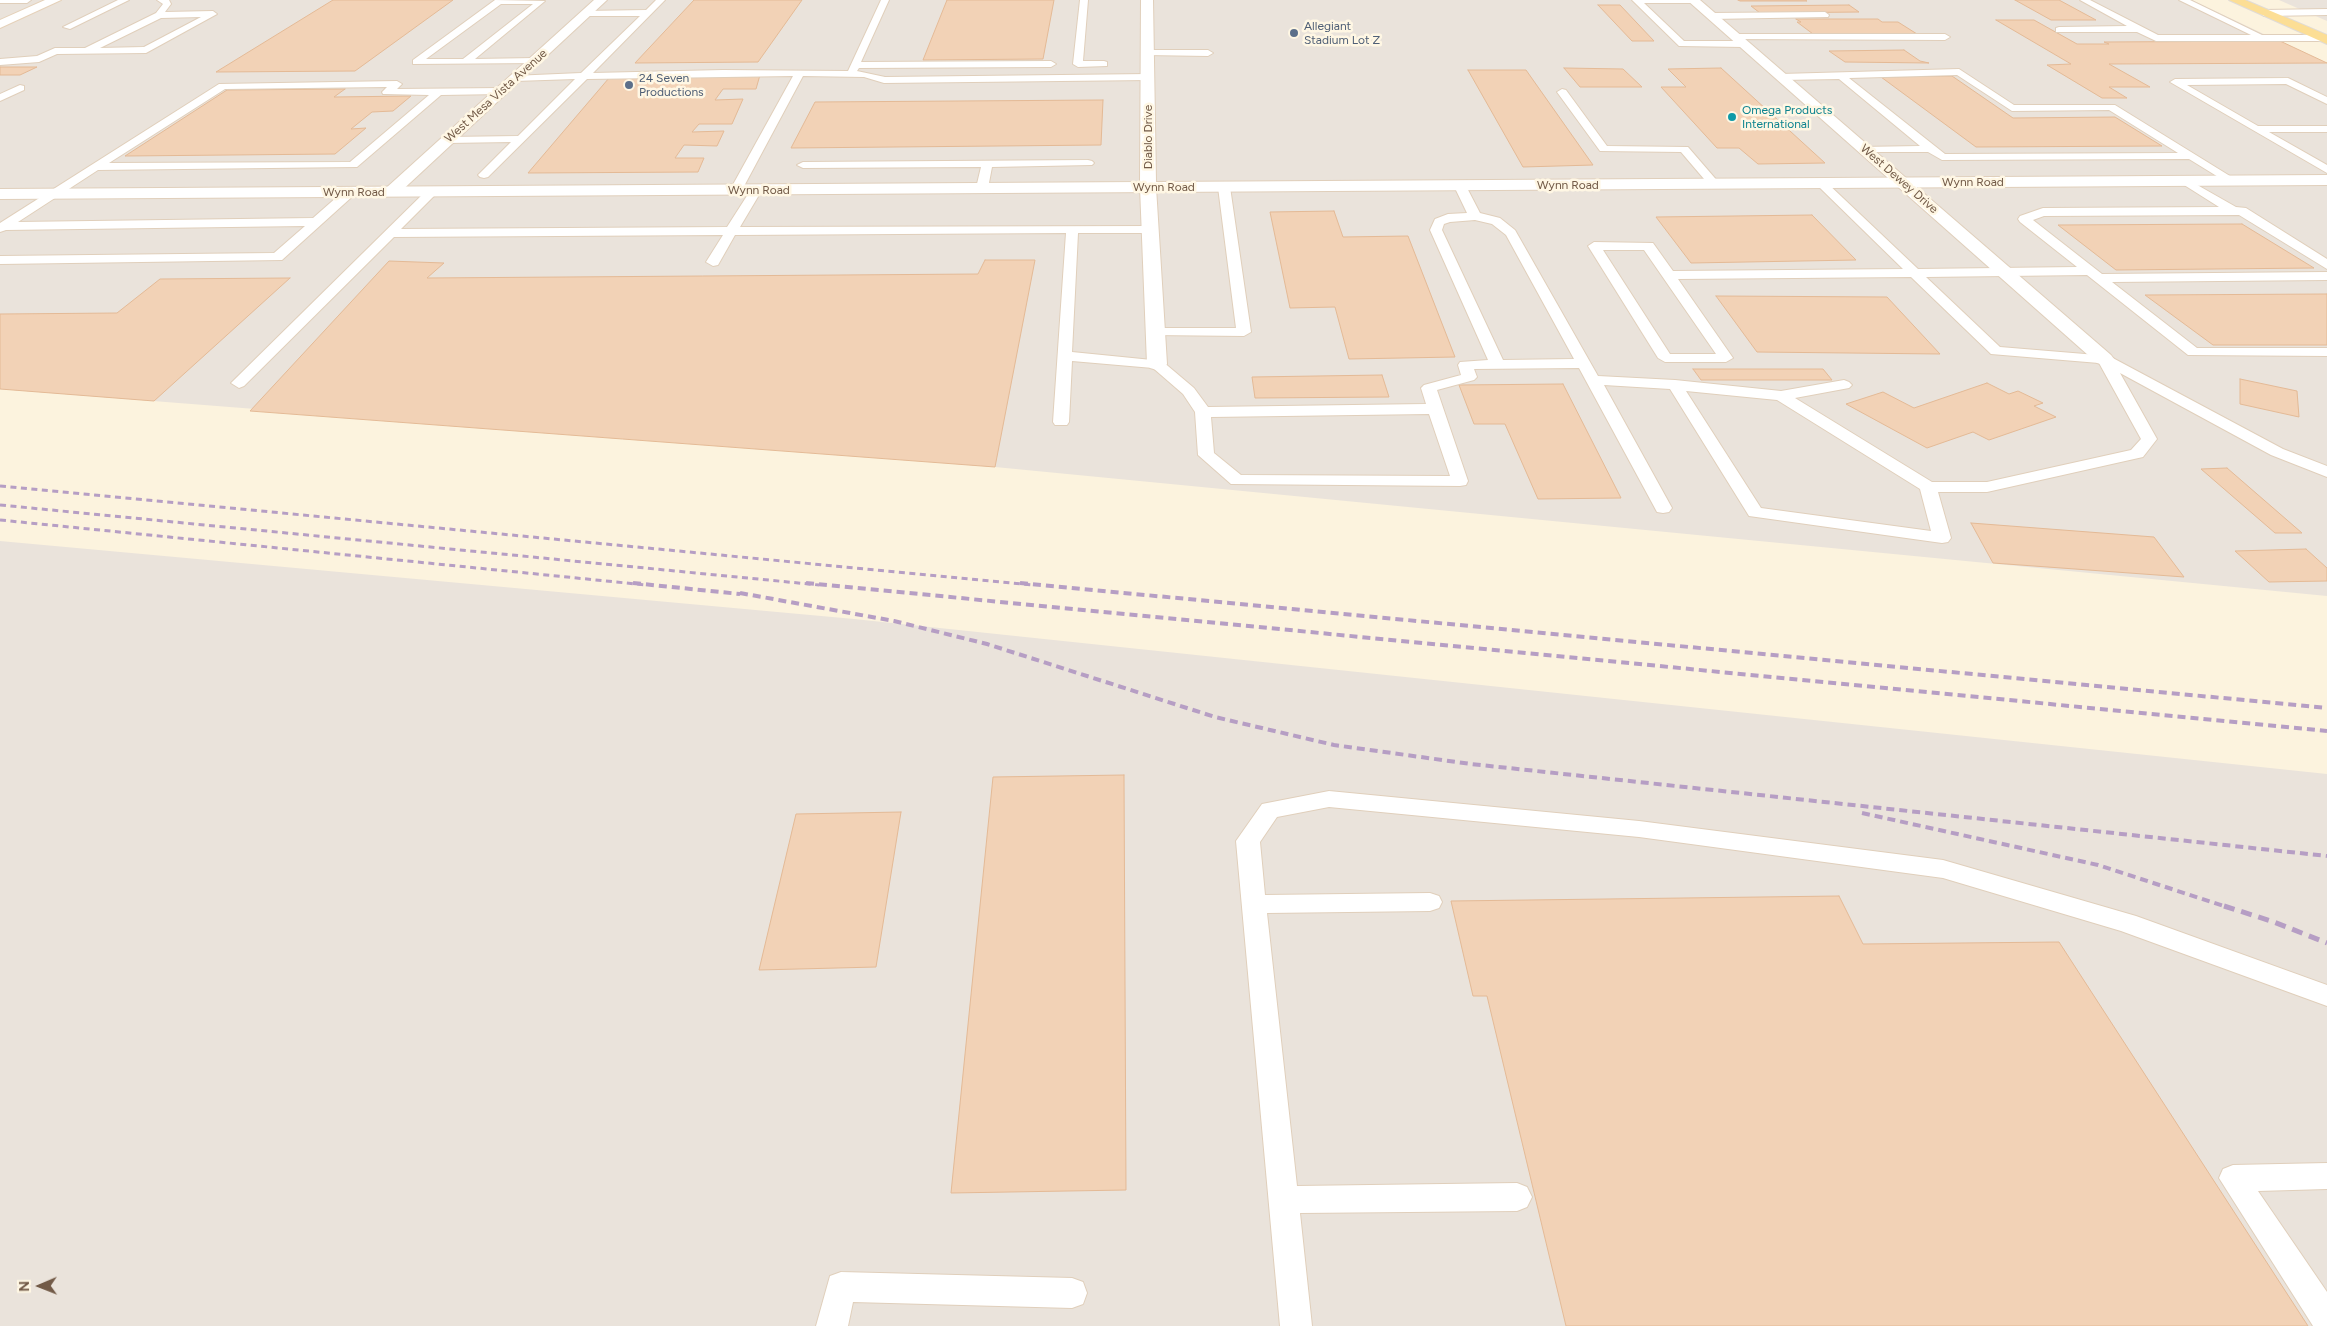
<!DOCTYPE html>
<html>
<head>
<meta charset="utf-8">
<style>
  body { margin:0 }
  #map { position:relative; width:2327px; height:1326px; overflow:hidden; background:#fcf3de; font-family:Figtree,sans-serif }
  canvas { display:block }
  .north { position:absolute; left:15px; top:1261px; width:50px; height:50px; -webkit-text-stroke:4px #fff7e4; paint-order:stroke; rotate:269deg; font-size:14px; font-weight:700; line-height:20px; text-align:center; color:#725a47 }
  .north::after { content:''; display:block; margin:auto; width:18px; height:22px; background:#725a47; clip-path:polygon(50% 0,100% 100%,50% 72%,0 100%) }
</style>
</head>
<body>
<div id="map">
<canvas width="2327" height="1326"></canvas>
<div class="north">N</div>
</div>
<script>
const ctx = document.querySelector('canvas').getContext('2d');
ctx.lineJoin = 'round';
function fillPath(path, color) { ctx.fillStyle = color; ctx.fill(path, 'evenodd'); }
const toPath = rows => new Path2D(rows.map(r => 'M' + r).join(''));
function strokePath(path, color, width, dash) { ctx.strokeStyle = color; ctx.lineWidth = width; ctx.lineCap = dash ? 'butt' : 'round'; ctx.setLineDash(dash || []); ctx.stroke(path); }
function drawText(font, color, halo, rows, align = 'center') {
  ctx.font = font + ' Figtree,sans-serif'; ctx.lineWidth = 5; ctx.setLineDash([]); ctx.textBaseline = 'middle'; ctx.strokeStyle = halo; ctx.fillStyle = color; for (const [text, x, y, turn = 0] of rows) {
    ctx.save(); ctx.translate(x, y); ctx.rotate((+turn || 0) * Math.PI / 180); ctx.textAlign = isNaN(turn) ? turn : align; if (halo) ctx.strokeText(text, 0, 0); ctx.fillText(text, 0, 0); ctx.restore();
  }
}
fillPath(toPath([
  [0,0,2192,0,2327,64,2327,596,995,467,0,389],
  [2279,0,2327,0,2327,21],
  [0,541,854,619,2327,774,2327,1326,0,1326]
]), '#eae3db');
const building = toPath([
  [333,0,453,0,355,71,216,72,333,0],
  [694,0,802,0,758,62,635,63,694,0],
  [947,0,1054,0,1043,59,923,60,947,0],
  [1738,0,1805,0,1807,1,1740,1,1738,0],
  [2015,0,2059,0,2096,20,2051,20,2015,0],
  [1598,5,1620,5,1654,41,1632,41,1598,5],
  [1849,5,1859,12,1760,13,1751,6,1849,5],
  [1796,19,1878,19,1882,22,1898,22,1917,34,1813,34,1797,22,1801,22,1796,19],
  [1996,20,2034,20,2077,44,2109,44,2104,42,2280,41,2327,63,2109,64,2150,87,2109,87,2127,98,2102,98,2047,65,2071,64,1996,20],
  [1904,50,1920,61,1929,63,1845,62,1829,51,1904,50],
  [0,67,37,67,20,75,0,75,0,67],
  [1564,68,1623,69,1642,87,1580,87,1564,68],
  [1721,68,1825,163,1758,164,1739,148,1717,148,1661,87,1686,87,1668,69,1721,68],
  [1468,70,1526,70,1593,165,1523,167,1468,70],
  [760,75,756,89,723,89,715,100,743,99,732,124,699,124,692,132,724,131,717,146,684,145,675,158,704,158,698,172,528,173,609,78,760,75],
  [1952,76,2013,118,2115,117,2162,146,1976,147,1881,77,1952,76],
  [345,89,334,97,411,96,393,111,372,112,351,129,366,128,335,154,125,156,227,90,345,89],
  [1103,100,1101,145,791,148,815,102,1103,100],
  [1334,211,1343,237,1408,236,1455,357,1349,359,1335,307,1290,308,1270,212,1334,211],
  [1812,215,1856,260,1691,263,1656,217,1812,215],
  [2242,224,2314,268,2116,270,2058,225,2242,224],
  [985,260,1035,260,995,467,250,411,389,261,444,263,427,278,978,274,985,260],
  [290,278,154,401,0,389,0,314,117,313,160,279,290,278],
  [2327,294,2327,345,2213,345,2145,295,2327,294],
  [1716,296,1887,297,1940,354,1757,352,1716,296],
  [1693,369,1823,369,1832,380,1701,380,1693,369],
  [1382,375,1389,397,1255,398,1252,377,1382,375],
  [2240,379,2297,391,2299,417,2240,404,2240,379],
  [1987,383,2009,394,2018,391,2043,403,2034,406,2056,417,1989,440,1973,432,1927,448,1846,404,1883,392,1914,408,1987,383],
  [1563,384,1621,498,1538,499,1505,424,1474,424,1459,385,1563,384],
  [2227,468,2302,533,2275,533,2201,469,2227,468],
  [1971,523,2154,537,2184,577,1993,563,1971,523],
  [2306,549,2327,568,2327,581,2269,582,2235,551,2306,549],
  [1124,775,1126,1190,951,1193,993,777,1124,775],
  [901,812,876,967,759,970,796,814,901,812],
  [1839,896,1863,944,2059,942,2308,1326,1566,1326,1487,996,1473,996,1451,901,1839,896]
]);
fillPath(building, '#f2d2b6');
strokePath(building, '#e4ba96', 1);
const service = toPath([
  [0,0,31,0,27,3,0,3,0,0],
  [118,0,129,0,70,29,63,27,118,0],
  [157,0,169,0,171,4,165,12,213,11,217,14,146,53,57,54,39,62,0,65,0,59,37,56,55,48,85,48,156,13,163,4,157,0],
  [201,17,144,47,100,48,161,18,201,17],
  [495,0,545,1,475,59,535,58,538,59,538,63,413,64,413,60,495,0],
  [501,4,533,4,463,59,426,59,501,4],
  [656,0,665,0,593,73,723,70,848,71,881,0,889,0,861,62,1051,61,1056,64,1051,67,859,68,857,71,885,77,1149,74,1154,77,1149,80,884,83,864,77,803,76,742,190,736,194,730,190,793,76,587,79,488,177,484,178,480,177,478,175,511,142,448,143,443,140,448,137,518,136,575,79,515,81,510,78,512,76,581,73,640,16,587,16,583,13,584,11,646,10,656,0],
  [1080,0,1088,0,1083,61,1104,61,1107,62,1107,66,1078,67,1073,64,1080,0],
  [1632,0,1697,0,1693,3,1644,3,1684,41,1743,41,1748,44,1743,47,1679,46,1632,0],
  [2080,0,2090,0,2158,35,2251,35,2179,0,2190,0,2262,35,2320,35,2325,38,2320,41,2156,41,2137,32,2056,32,2056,28,2059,27,2127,26,2080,0],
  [2327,9,2327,15,2264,16,2260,13,2264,10,2327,9],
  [1825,12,1829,15,1828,17,1711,19,1707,16,1711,13,1825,12],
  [1736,34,1945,34,1950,37,1945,40,1733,39,1733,35,1736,34],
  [1148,50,1208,50,1213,53,1208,56,1145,55,1145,51,1148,50],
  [1959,69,2014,105,2115,105,2238,181,2236,183,2228,183,2189,159,1942,160,1928,152,1864,152,1860,151,1860,147,1920,146,1839,79,1781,80,1776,77,1781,74,1959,69],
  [1957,75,2012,111,2109,110,2178,153,1945,154,1849,78,1957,75],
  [2288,78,2327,97,2327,104,2286,84,2187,85,2258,126,2327,126,2327,132,2269,132,2327,165,2327,173,2170,82,2175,79,2288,78],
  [397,81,402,84,397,89,502,88,507,91,502,94,441,95,357,167,98,170,18,222,313,218,346,189,354,189,356,192,354,195,282,260,0,264,0,256,274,253,305,226,6,230,0,232,0,223,219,84,397,81],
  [387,87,382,92,383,94,429,95,350,162,109,163,225,89,387,87],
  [20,85,24,86,24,90,0,101,0,94,20,85],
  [1562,89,1566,90,1607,146,1688,147,1720,184,1718,186,1710,186,1681,152,1600,151,1557,92,1562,89],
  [1088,160,1092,161,1094,163,1092,165,992,167,988,188,982,192,976,188,981,167,803,168,797,165,803,162,1088,160],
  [2185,178,2236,207,2246,208,2327,259,2327,269,2239,215,2044,216,2033,220,2102,274,2327,272,2327,280,2112,282,2197,348,2327,348,2327,356,2188,355,2087,275,1926,277,2000,347,2109,356,2283,449,2327,466,2327,477,2271,455,2120,373,2157,439,2143,457,1987,492,1938,492,1951,538,1948,542,1942,543,1749,516,1670,389,1604,385,1672,508,1669,512,1663,513,1657,512,1579,368,1474,369,1477,377,1474,380,1437,390,1468,481,1466,485,1460,486,1231,484,1198,455,1195,412,1183,394,1153,368,1072,361,1069,422,1067,425,1055,425,1053,422,1066,233,735,235,718,265,713,266,706,262,723,235,394,237,244,386,239,388,231,383,428,189,432,188,438,192,401,229,727,227,752,188,756,186,762,190,740,227,1154,226,1156,229,1154,232,1150,233,1078,233,1072,352,1162,361,1194,388,1208,407,1426,404,1421,388,1424,385,1461,375,1458,365,1460,362,1488,360,1430,230,1435,219,1448,214,1467,213,1454,186,1460,182,1466,186,1480,213,1500,218,1515,230,1598,376,1675,380,1781,391,1844,380,1849,382,1852,385,1849,388,1795,398,1932,482,1987,482,2131,450,2141,439,2099,363,1991,354,1911,277,1678,279,1733,358,1726,362,1665,362,1658,358,1588,246,1594,242,1653,243,1673,271,1903,269,1817,185,1815,183,1821,180,1825,181,1918,269,2077,267,2020,222,2018,219,2020,216,2043,208,2219,207,2181,183,2179,181,2181,179,2185,178],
  [1475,220,1492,224,1506,235,1574,359,1503,360,1442,230,1444,224,1450,222,1475,220],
  [1603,250,1644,250,1716,354,1670,354,1603,250],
  [1686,391,1777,400,1920,489,1931,531,1761,508,1686,391],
  [1429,414,1450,476,1241,475,1214,453,1211,417,1429,414],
  [1224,183,1230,187,1251,332,1244,336,1151,335,1149,332,1156,328,1236,328,1218,187,1224,183],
  [1329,791,1639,821,1943,860,2136,916,2327,985,2327,1006,2121,931,1943,878,1639,837,1329,807,1277,817,1260,842,1265,895,1430,893,1439,896,1442,902,1439,908,1430,911,1267,913,1297,1186,1517,1183,1527,1187,1532,1197,1527,1207,1517,1211,1300,1213,1312,1326,1280,1326,1236,841,1262,804,1329,791],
  [2327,1163,2327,1189,2258,1191,2327,1292,2327,1326,2313,1326,2219,1178,2223,1169,2233,1165,2327,1163],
  [841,1272,1072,1278,1083,1282,1087,1293,1083,1304,1072,1308,853,1302,848,1326,816,1326,830,1276,841,1272]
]);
const minor = toPath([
  [594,0,607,0,397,195,385,195,383,192,385,189,594,0],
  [1687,0,1700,0,2111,355,2114,359,2111,363,2104,365,2097,363,1687,0],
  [1148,182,1154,184,1156,187,1167,364,1164,368,1157,370,1150,368,1147,364,1140,187,1142,184,1148,182]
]);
const tertiary = toPath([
  [1141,0,1153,0,1156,182,2327,175,2327,185,0,199,0,189,1140,182,1141,0]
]);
const secondary = toPath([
  [45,0,61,0,0,28,0,20,45,0]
]);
const primary = toPath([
  [2229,0,2245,0,2327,35,2327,44,2229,0]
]);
strokePath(service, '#e0cfbb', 2);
strokePath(minor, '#e0cfbb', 2);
strokePath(tertiary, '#e0cfbb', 2);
strokePath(secondary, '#e5d1b9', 2);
strokePath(primary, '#e0dbd7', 2);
fillPath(service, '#fff');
fillPath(minor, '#fff');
fillPath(tertiary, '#fff');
fillPath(secondary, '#fff');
fillPath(primary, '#fcde95');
strokePath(toPath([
  [0,486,1033,585],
  [0,505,819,585],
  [0,520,646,585]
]), '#b69ec4', 3, [6, 4.5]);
strokePath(toPath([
  [633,583,740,594],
  [806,583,2327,731],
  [1020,583,2327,708],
  [740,593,894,621,987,644,1215,717,1334,745,1471,764,2327,856],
  [1862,813,2098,865,2227,907]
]), '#b69ec4', 4, [8, 5]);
strokePath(toPath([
  [2224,906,2274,922,2327,943]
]), '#b69ec4', 5, [11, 7]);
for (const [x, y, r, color] of [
  [1294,33,5,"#5c6f8a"],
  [629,85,5,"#5c6f8a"],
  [1732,117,5,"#0f9aa8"]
]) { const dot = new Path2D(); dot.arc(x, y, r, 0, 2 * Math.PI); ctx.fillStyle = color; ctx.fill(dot); strokePath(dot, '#fff7e4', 2); }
drawText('12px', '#4e5e75', '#fff7e4', [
  ["Allegiant",1304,26],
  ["Stadium Lot Z",1304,40],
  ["24 Seven",639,78],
  ["Productions",639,92]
], 'left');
drawText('12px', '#725a47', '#fff7e4', [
  ["West Mesa Vista Avenue",496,96,-42],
  ["Diablo Drive",1148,137,-90],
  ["West Dewey Drive",1899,179,41],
  ["Wynn Road",1973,182],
  ["Wynn Road",1568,185],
  ["Wynn Road",1164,187],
  ["Wynn Road",759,190],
  ["Wynn Road",354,192]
]);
drawText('12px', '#0d838f', '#fff7e4', [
  ["Omega Products",1742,110],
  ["International",1742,124]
], 'left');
</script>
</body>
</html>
